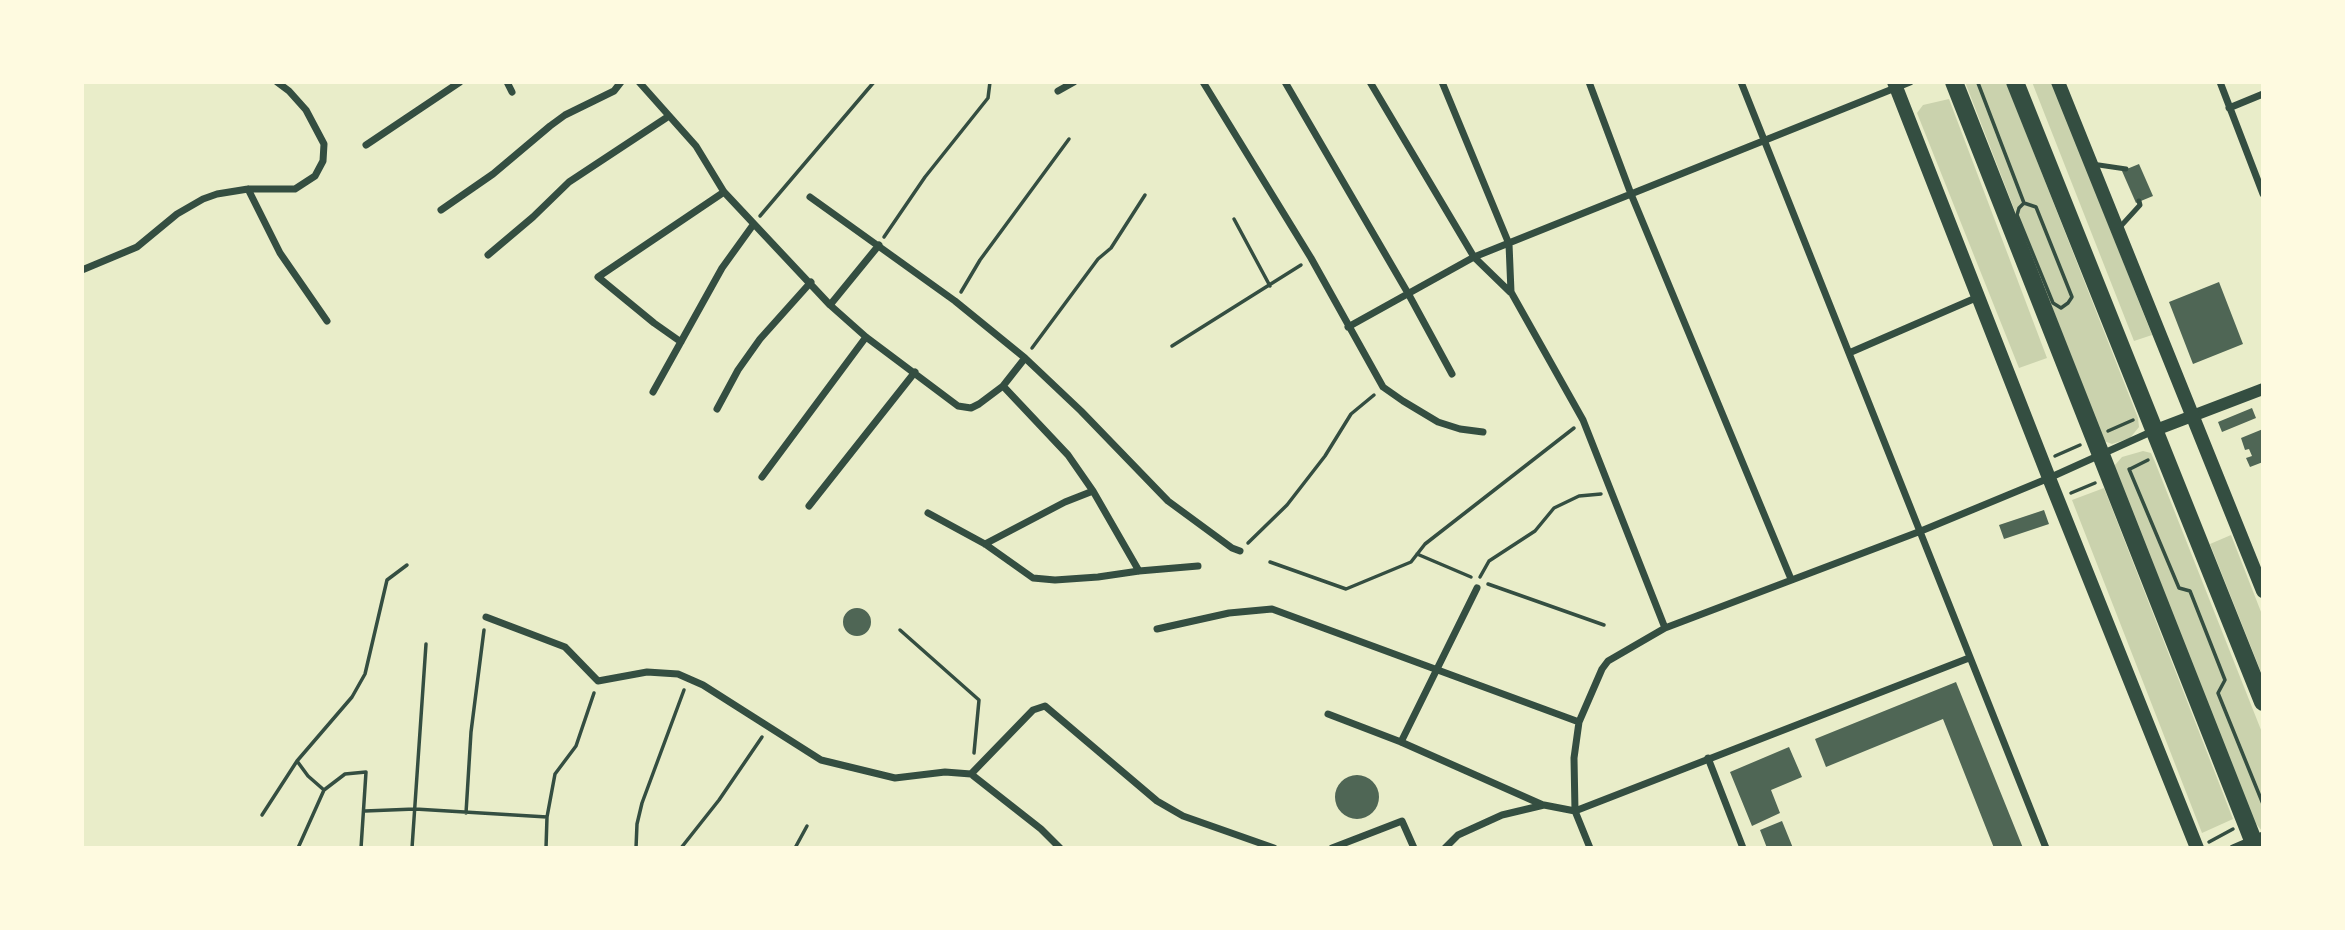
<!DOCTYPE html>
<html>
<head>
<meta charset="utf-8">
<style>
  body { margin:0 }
  #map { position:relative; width:2345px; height:930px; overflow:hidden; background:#e9edc9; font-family:Mulish,sans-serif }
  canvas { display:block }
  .frame { position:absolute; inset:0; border:84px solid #fefae0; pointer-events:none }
</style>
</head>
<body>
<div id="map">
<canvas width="2345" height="930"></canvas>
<div class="frame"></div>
</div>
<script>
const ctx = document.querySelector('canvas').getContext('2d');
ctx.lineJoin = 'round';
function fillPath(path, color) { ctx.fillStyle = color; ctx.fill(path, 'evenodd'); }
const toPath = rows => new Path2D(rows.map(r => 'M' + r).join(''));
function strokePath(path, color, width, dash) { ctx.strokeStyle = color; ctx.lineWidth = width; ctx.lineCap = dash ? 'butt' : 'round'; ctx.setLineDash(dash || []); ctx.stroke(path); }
fillPath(toPath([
  [1965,82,2006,82,2138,418,2139,427,2130,438,2112,444,2104,441],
  [2032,82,2052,82,2152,335,2134,341],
  [1949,99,2047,358,2019,368,1917,113,1923,105],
  [2143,451,2151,453,2155,462,2263,735,2262,831,2253,820,2115,475,2115,465,2122,457],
  [2104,488,2233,819,2202,833,2072,500],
  [2231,535,2263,617,2263,677,2210,544]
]), '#cad2ad');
fillPath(toPath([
  [2139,164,2153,196,2136,203,2122,171],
  [2219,282,2243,344,2193,364,2169,302],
  [2252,408,2256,418,2222,432,2218,422],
  [2263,429,2263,462,2250,467,2246,458,2252,456,2249,449,2245,450,2241,438],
  [2044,510,2049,524,2004,539,1999,525],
  '843 622a14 14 0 1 1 28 0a14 14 0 1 1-28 0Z',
  [1956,682,2023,848,1994,848,1943,719,1826,767,1815,739],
  [1789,747,1802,777,1771,790,1780,813,1752,826,1730,772],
  '1335 797a22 22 0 1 1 44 0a22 22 0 1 1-44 0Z',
  [1782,821,1793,848,1767,848,1760,830]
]), '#4f6655');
strokePath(toPath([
  [1978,83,2024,203],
  [2024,203,2036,207,2072,297,2068,303,2061,308,2053,303,2017,215,2019,208,2024,203],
  [760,216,874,82],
  [1234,219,1270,286],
  [884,237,925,177,988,98,990,82],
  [961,292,980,260,1069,139],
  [1172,346,1301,265],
  [1032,348,1098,259,1111,248,1145,195],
  [2108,431,2133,420],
  [2055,456,2080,445],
  [2129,469,2179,588],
  [2130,469,2148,460],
  [2071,493,2095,483],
  [1248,543,1287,505,1325,456,1351,414,1374,395],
  [1417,554,1471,577],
  [1270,562,1346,589,1411,562,1425,544,1574,428],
  [1480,577,1489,561,1535,531,1554,508,1579,496,1601,494],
  [1488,584,1604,625],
  [2179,588,2190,591,2225,680,2218,693],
  [900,630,979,700,974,753],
  [2218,693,2263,804],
  [297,761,308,776,324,790],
  [365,811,415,809,547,817],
  [466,813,471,732,484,630],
  [262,815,297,761,352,697,365,674,387,580,407,565],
  [2209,842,2233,829],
  [298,848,324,790,345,774,366,772,361,848],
  [412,848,426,644],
  [546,848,547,817,555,774,576,746,594,693],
  [636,848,637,824,642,803,684,690],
  [681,848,719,800,762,737],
  [795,848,807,826]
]), '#344e41', 3.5);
strokePath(toPath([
  [2092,164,2126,169],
  [2120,227,2140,205,2139,201]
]), '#344e41', 5);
strokePath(toPath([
  [507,82,512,92],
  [639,82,696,146,724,192,830,305,866,337,958,406,971,408,979,404,1003,386,1025,358],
  [1203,82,1311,258,1383,387,1403,401,1438,422,1460,429,1483,432],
  [1285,82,1409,295,1452,374],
  [1370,82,1474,257,1510,292],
  [1442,82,1509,244,1511,292,1583,420,1665,628,1608,661,1602,669,1579,722,1574,758,1575,811,1590,848],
  [1589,82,1631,194,1791,579],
  [1741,82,2046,848],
  [2220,82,2263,194],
  [1058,91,1074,82],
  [2229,108,2263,94],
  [366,145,460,82],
  [248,189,280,253,327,321],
  [810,197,955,301,1025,358,1081,411,1168,501,1232,548,1240,551],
  [441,210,493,174,550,126,565,115,614,91,621,82],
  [488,255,533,217,569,182,669,116],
  [82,270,137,247,177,214,203,199,217,194,248,189,295,189,315,176,323,161,324,144,306,110,289,91,277,82],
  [830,305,879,245],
  [1348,327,1474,257,1910,82],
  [681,342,654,323,598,277,724,192],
  [1849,353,1978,297],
  [1003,386,1068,455,1093,491,1139,571],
  [653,392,722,268,753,225],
  [717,409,738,370,760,339,811,282],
  [762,477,866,337],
  [809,506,915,372],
  [928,513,985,544,1033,578,1055,580,1098,577,1139,571,1198,566],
  [985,544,1065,502,1093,491],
  [486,617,565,647,598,681,647,672,678,674,703,685,821,760,895,778,945,772,971,774,1041,829,1060,848],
  [1665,628,1921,531,2049,478,2153,431],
  [1157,629,1229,613,1272,609,1579,722],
  [1328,714,1401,742,1543,805],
  [1401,742,1477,588],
  [1708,758,1743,848],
  [971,774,1033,710,1045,706,1157,801,1183,816,1274,848],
  [1332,848,1402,821,1414,848],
  [1445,848,1458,835,1502,815,1544,805,1575,811,1969,658],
  [2233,848,2263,835]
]), '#344e41', 7);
strokePath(toPath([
  [2153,431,2263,389]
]), '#344e41', 12);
strokePath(toPath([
  [1894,82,2049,478,2197,848],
  [2058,82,2263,591]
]), '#344e41', 14);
strokePath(toPath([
  [1954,82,2256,848],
  [2015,82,2263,702]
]), '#344e41', 18);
</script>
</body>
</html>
